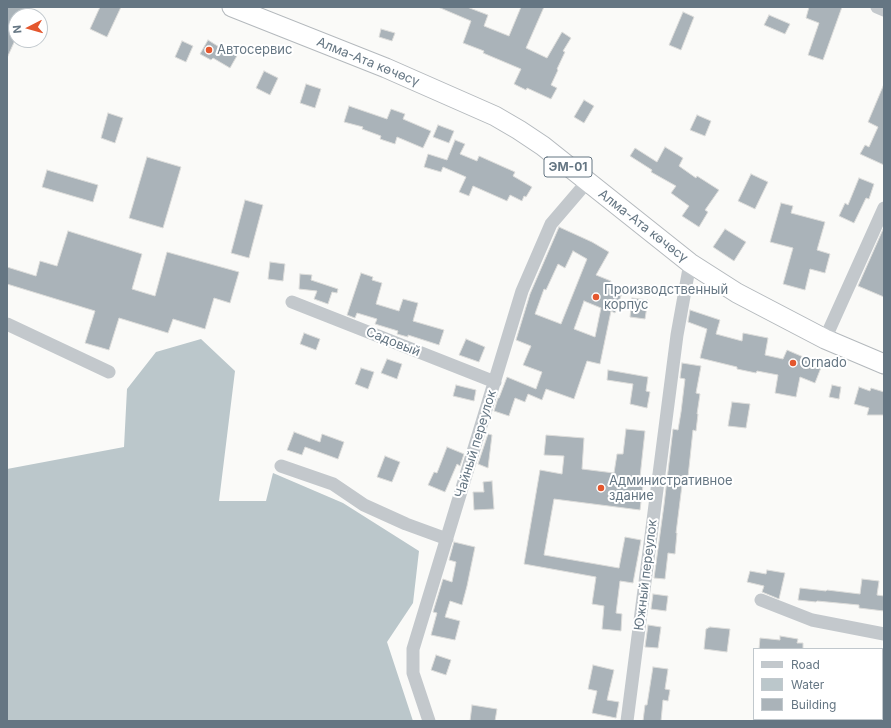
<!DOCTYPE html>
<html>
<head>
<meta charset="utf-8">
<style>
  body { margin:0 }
  #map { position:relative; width:891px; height:728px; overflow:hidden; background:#fafaf8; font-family:Inter,sans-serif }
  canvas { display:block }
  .frame { position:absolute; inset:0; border:8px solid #657683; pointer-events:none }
  .legend { position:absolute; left:753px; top:648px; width:130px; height:72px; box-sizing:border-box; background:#fff; border:1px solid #c1c8cd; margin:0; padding:5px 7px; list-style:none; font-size:12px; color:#657683 }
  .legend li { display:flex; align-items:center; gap:8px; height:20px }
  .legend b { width:20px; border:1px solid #c1c8cd }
  .north { position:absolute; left:8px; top:8px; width:40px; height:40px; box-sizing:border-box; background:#fff; border:1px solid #c1c8cd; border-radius:50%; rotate:264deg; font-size:11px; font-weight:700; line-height:16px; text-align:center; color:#657683 }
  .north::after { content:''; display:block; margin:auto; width:14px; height:18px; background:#e4572e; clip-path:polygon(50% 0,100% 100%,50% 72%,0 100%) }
</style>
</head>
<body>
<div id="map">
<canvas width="891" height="728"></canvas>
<div class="frame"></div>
<ul class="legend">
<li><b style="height:5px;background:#c3c8cc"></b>Road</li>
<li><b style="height:11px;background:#bbc7cb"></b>Water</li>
<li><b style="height:11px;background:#aab3b9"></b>Building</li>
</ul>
<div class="north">N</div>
</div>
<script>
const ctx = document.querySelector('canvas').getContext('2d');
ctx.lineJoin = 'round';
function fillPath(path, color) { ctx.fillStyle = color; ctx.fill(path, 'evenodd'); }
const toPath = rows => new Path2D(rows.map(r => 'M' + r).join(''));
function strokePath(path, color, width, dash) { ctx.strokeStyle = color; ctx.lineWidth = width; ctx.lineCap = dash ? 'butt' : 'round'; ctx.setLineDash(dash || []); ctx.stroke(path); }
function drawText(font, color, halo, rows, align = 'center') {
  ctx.font = font + ' Inter,sans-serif'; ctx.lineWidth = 4; ctx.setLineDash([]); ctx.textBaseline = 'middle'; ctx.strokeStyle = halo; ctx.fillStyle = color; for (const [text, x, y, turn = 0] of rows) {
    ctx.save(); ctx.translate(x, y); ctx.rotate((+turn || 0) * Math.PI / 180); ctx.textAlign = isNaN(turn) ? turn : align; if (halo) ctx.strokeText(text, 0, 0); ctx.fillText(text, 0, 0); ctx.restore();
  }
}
fillPath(toPath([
  [201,339,235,371,219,501,266,501,273,473,343,503,419,551,413,603,387,642,413,721,7,721,7,469,124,447,127,389,156,352]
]), '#bbc7cb');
const building = toPath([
  [7,7,30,7,26,16,16,16,16,38,7,58,7,7],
  [100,7,121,7,107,37,90,29,100,7],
  [438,7,467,7,488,15,484,26,509,36,521,7,544,7,526,48,547,58,562,32,571,38,563,51,565,52,557,69,558,70,551,85,557,88,551,99,527,88,526,90,514,84,521,69,483,53,484,51,463,43,471,21,438,7],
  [809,7,842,7,823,60,808,55,819,23,806,18,809,7],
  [683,12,694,17,681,50,669,45,683,12],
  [769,15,790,24,785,34,764,25,769,15],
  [381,29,395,33,392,41,379,37,381,29],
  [208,40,224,50,226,47,238,54,230,68,213,58,211,60,200,54,208,40],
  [182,41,193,46,186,62,175,57,182,41],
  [264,71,278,78,270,95,256,88,264,71],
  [306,84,321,89,315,108,300,103,306,84],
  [884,84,884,165,860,154,865,145,869,147,878,127,868,122,884,84],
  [584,100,594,106,584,123,574,117,584,100],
  [349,106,387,119,391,109,405,114,403,119,431,131,423,148,397,137,395,144,380,139,381,136,362,129,363,127,344,122,349,106],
  [108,113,123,118,115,143,101,138,108,113],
  [697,115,711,121,705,136,690,130,697,115],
  [438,125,454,131,449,143,433,137,438,125],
  [455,140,465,144,460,154,477,161,479,156,515,172,513,176,532,187,526,197,524,196,522,201,510,195,507,201,473,186,469,196,459,192,466,177,443,167,441,172,424,167,428,154,447,160,455,140],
  [665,147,683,158,679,166,696,178,697,176,719,190,705,210,708,212,699,227,682,216,689,206,671,193,676,186,651,172,652,170,630,156,635,148,657,162,665,147],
  [147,157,181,167,163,228,129,218,147,157],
  [47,170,98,185,93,202,42,187,47,170],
  [751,174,768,182,755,209,738,201,751,174],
  [859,178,874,184,869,199,866,198,854,223,839,216,845,203,848,205,859,178],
  [245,200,263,205,249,258,231,253,245,200],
  [781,203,793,206,791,213,825,222,817,250,830,254,825,273,810,269,805,290,783,284,793,248,770,242,781,203],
  [559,227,592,242,609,252,596,275,611,281,608,288,622,293,615,313,611,311,600,364,587,361,574,399,546,389,542,400,528,394,525,402,515,398,509,416,494,411,498,398,499,398,507,377,536,389,542,372,523,365,531,346,516,340,530,294,559,227],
  [573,251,587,259,561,324,535,314,544,289,546,290,558,264,565,268,573,251],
  [584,301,601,308,595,337,574,329,584,301],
  [884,227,884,297,858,286,884,227],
  [725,229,746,242,734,261,713,247,725,229],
  [68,231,142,254,132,289,155,296,167,252,239,272,230,303,214,298,205,329,173,319,168,333,119,318,109,350,85,343,95,311,7,284,7,267,36,276,40,261,57,266,68,231],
  [270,262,285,264,283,281,268,279,270,262],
  [361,273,373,277,372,280,382,283,376,304,399,311,403,299,418,303,413,321,444,330,439,345,408,335,408,337,397,334,398,331,375,324,377,319,357,313,355,318,347,315,361,273],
  [300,274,312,275,311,280,338,289,337,293,332,292,328,304,314,299,317,291,299,289,300,274],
  [632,298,648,300,645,319,630,317,632,298],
  [690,310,720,320,716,334,742,341,743,333,768,338,765,355,783,359,787,350,822,365,815,383,800,377,796,397,775,393,778,375,757,371,756,373,737,369,737,367,700,358,707,329,688,322,690,310],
  [304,333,320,339,316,350,300,344,304,333],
  [466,339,485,347,479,362,459,355,466,339],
  [387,359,402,364,397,379,381,373,387,359],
  [682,363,701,366,696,393,700,394,697,414,698,414,696,431,693,430,688,477,683,477,676,533,677,533,675,554,668,553,665,579,654,578,664,505,673,429,678,430,681,412,685,379,680,378,682,363],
  [361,368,374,372,368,389,355,384,361,368],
  [608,370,648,377,646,391,650,392,647,408,630,404,633,384,607,380,608,370],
  [456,385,476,390,474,401,453,396,456,385],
  [832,385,841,387,839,399,829,397,832,385],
  [859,387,870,391,871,388,884,392,884,415,867,415,869,408,854,404,859,387],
  [732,402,750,404,746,428,728,426,732,402],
  [626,429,645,431,640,477,644,477,640,510,554,499,544,555,619,568,625,537,641,540,633,583,620,581,616,613,622,614,621,631,602,629,604,606,592,604,596,577,524,564,540,470,562,474,564,456,544,455,546,435,584,438,582,469,614,473,617,454,623,454,626,429],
  [294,432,320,442,322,434,344,442,338,459,305,447,302,455,287,450,294,432],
  [488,434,492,435,488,468,478,464,488,434],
  [447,447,464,454,460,466,457,464,445,492,428,485,434,472,437,473,447,447],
  [385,456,400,462,392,482,377,477,385,456],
  [492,481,494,509,474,510,473,492,484,492,483,482,492,481],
  [454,542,475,547,467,586,462,605,450,601,445,617,460,621,455,640,431,635,437,613,433,612,443,579,452,582,456,562,449,560,454,542],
  [767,570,785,573,779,599,762,592,764,586,747,582,750,571,766,574,767,570],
  [862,579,879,581,877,595,884,596,884,611,859,608,859,605,817,601,816,602,798,600,800,588,826,591,827,590,860,594,862,579],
  [653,594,668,596,666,611,651,609,653,594],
  [648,625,661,627,658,648,645,647,648,625],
  [710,627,730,629,727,652,704,649,706,629,710,627],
  [780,636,798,639,797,643,803,643,803,649,759,649,760,638,780,640,780,636],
  [436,655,451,660,446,675,431,670,436,655],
  [593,665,614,670,607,700,619,702,616,718,592,713,597,691,588,689,593,665],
  [653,667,668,669,665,689,670,690,668,701,663,700,661,721,643,721,645,705,647,705,653,667],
  [472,705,497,709,495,721,470,721,472,705]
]);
fillPath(building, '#aab3b9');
strokePath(building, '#dcdcda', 1);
const highway = toPath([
  [232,7,386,68,495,116,519,130,543,146,690,263,737,293,825,339,884,364]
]);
strokePath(highway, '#b4b9bd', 21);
strokePath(toPath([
  [877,7,884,10],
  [292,302,495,382],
  [7,324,109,372],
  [825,339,884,208],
  [281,466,333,484,364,505,406,524,447,539],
  [761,600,812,620,884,634],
  [429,721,413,673,413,649,522,291,551,224,587,182],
  [627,721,677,335,690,263]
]), '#c3c8cc', 13);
strokePath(highway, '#fff', 19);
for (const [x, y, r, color] of [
  [209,50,4,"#e4572e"],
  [596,297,4,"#e4572e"],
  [793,363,4,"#e4572e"],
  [601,488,4,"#e4572e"]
]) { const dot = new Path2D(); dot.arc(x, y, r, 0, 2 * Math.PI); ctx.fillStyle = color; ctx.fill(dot); strokePath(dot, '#fff', 1.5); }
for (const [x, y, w] of [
  [568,167,48]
]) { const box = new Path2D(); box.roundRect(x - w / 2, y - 10, w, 20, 3); ctx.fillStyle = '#fff'; ctx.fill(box); strokePath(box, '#657683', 1); }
drawText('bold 12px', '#657683', null, [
  ["ЭМ-01",568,167]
]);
drawText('13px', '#657683', '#fff', [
  ["Автосервис",217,50],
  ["Производственный",604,290],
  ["корпус",604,305],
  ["Ornado",801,363],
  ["Административное",609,481],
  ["здание",609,496]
], 'left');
drawText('13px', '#657683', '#fff', [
  ["Алма-Ата көчөсү",368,62,22],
  ["Алма-Ата көчөсү",643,226,38],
  ["Садовый",393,342,22],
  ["Чайный переулок",476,444,-73],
  ["Южный переулок",646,575,-83]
]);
</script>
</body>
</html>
